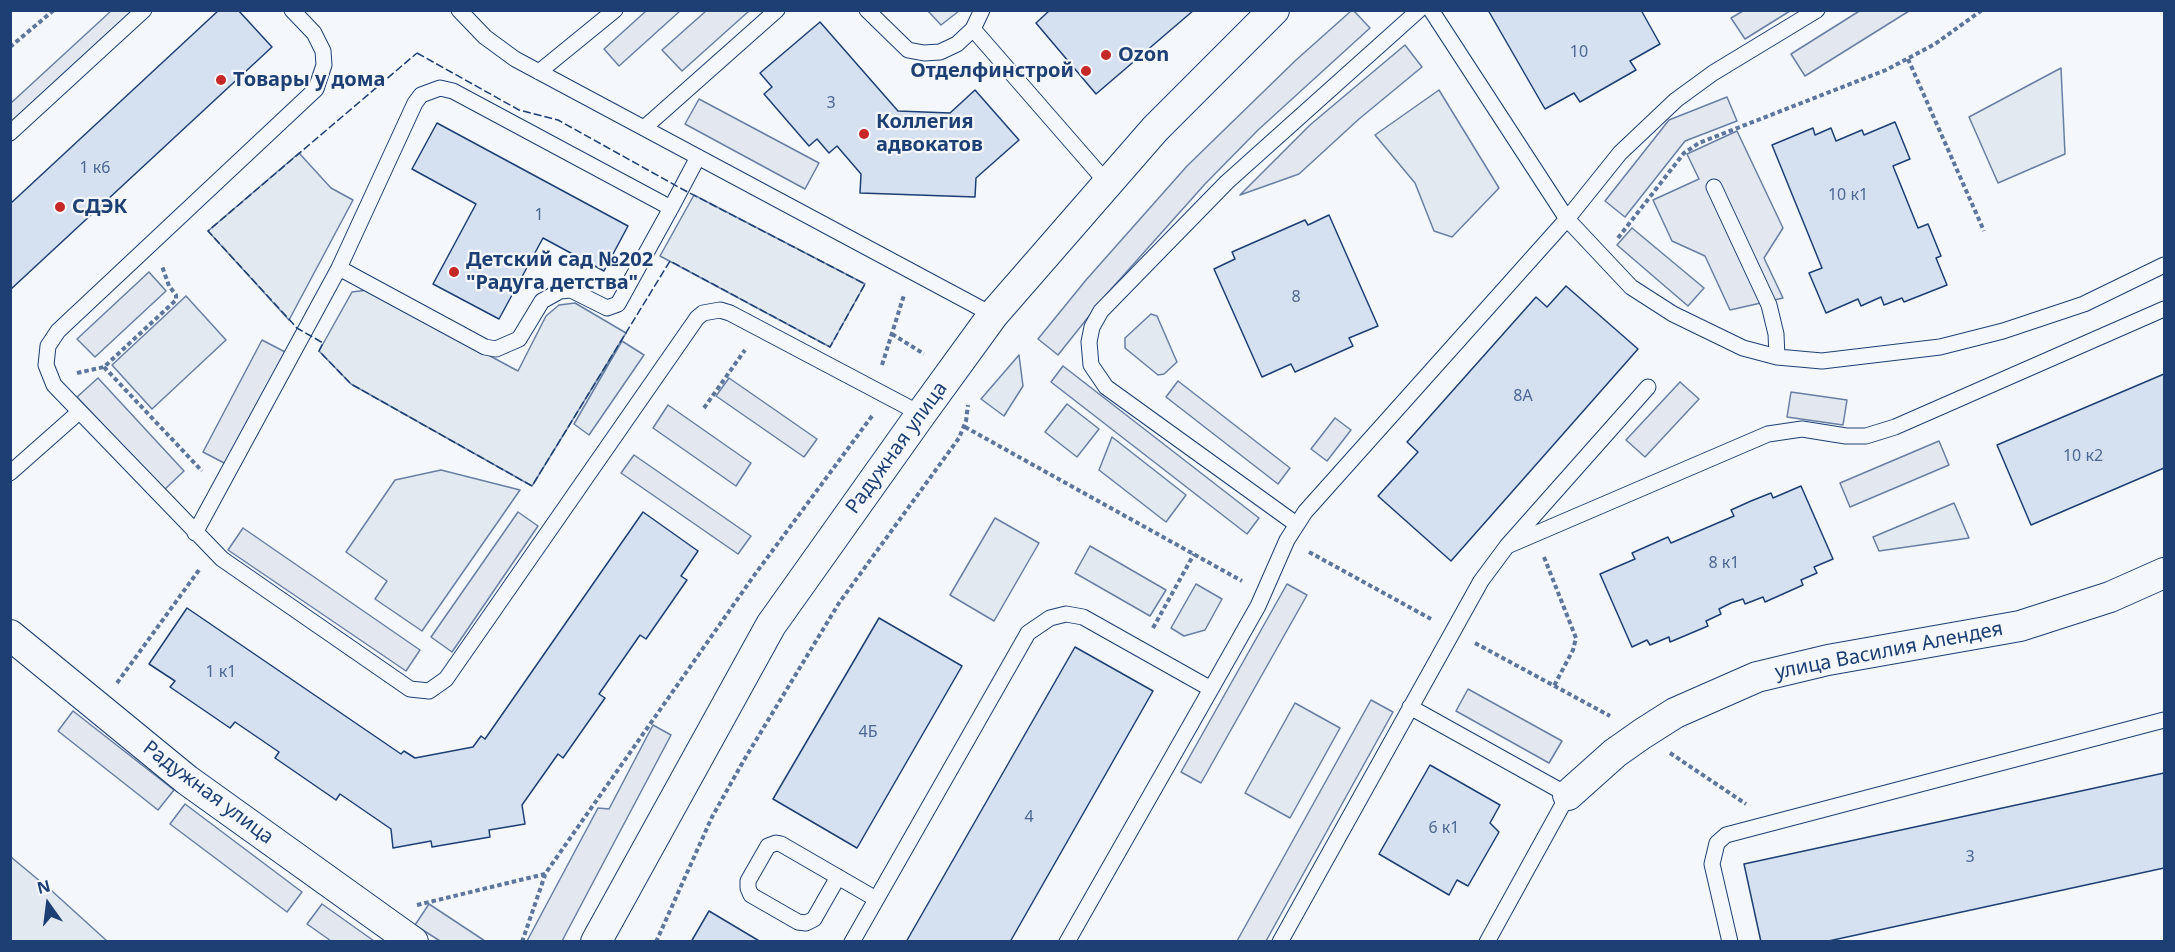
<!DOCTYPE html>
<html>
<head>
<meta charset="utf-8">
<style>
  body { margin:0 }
  #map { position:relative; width:2175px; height:952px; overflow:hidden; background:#f4f7fb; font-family:"Noto Sans",sans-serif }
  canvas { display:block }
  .frame { position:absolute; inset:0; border:12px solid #1d3f73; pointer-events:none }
  .north { position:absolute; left:18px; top:874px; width:60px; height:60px; -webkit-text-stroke:4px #f4f7fb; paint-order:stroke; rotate:346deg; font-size:16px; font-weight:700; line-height:24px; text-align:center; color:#1d3f73 }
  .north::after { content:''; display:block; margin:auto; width:21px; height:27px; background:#1d3f73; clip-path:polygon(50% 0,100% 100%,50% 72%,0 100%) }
</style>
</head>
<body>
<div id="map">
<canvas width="2175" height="952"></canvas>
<div class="frame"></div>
<div class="north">N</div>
</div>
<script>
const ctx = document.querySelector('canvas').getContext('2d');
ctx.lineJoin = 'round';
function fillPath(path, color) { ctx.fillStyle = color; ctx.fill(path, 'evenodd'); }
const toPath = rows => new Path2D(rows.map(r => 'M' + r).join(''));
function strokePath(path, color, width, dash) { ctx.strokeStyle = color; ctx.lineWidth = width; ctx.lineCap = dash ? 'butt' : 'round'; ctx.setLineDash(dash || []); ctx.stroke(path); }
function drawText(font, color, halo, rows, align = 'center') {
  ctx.font = font + ' "Noto Sans",sans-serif'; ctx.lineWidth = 4.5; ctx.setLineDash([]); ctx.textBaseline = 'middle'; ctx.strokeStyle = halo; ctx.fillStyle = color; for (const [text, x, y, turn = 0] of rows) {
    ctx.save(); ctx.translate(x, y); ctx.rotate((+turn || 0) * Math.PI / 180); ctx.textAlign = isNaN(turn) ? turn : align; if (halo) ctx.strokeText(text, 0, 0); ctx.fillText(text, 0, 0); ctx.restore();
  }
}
const green = toPath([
  [2061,68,2065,154,1998,183,1969,117,2061,68],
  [1439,90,1499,188,1452,237,1434,231,1415,183,1375,135,1439,90],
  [299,153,331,188,353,200,289,320,208,231,299,153],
  [694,195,865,284,830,347,660,256,694,195],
  [367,290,518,371,546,316,559,305,575,303,626,333,532,486,351,384,319,351,352,292,367,290],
  [186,296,226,340,152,409,112,365,186,296],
  [1151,314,1157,316,1177,362,1164,374,1158,375,1125,348,1125,338,1151,314],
  [622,341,644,355,589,435,574,424,622,341],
  [1019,355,1023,386,1004,416,981,399,1019,355],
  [1067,404,1099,429,1077,457,1045,432,1067,404],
  [1112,437,1186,495,1166,522,1099,470,1112,437],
  [441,470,520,490,422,631,375,599,387,581,346,552,395,480,441,470],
  [1954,503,1969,538,1879,551,1873,537,1954,503],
  [995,518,1039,543,994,621,950,595,995,518],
  [1090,546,1166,590,1150,616,1075,573,1090,546],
  [1196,584,1222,599,1205,630,1184,636,1171,628,1196,584],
  [1295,703,1340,728,1290,818,1245,793,1295,703],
  [11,857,53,892,107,941,11,941,11,857]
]);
fillPath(green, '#e3e9f0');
strokePath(green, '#687fa3', 1.5);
const parking = toPath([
  [1861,10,1909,11,1805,76,1791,54,1861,10],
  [111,11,132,11,11,122,11,103,111,11],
  [646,11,680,11,619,66,604,49,646,11],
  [706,11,749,11,682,71,662,50,706,11],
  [928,11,959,11,941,25,928,11],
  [1351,11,1354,11,1370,28,1258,130,1205,184,1105,296,1058,355,1038,339,1086,280,1187,166,1296,60,1351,11],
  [1743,11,1743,10,1790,11,1745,39,1731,18,1743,11],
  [1405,45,1422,67,1359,119,1299,174,1240,195,1310,125,1405,45],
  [1727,97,1737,121,1685,141,1625,217,1605,201,1669,120,1727,97],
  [699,99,819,163,805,189,685,124,699,99],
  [1737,131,1783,228,1764,258,1783,298,1730,310,1705,256,1672,241,1653,200,1699,179,1687,154,1737,131],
  [1632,228,1704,288,1688,306,1617,245,1632,228],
  [149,272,166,291,95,357,77,339,149,272],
  [262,340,287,353,228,465,203,452,262,340],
  [1063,366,1259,518,1247,534,1051,382,1063,366],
  [98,378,184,471,164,490,77,397,98,378],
  [729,378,817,439,804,457,716,396,729,378],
  [1178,381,1290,468,1278,484,1166,397,1178,381],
  [1680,382,1699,399,1645,457,1626,440,1680,382],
  [1791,392,1847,400,1843,425,1787,417,1791,392],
  [668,405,751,463,736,486,653,428,668,405],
  [1335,418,1351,430,1327,461,1311,449,1335,418],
  [1939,441,1949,465,1850,507,1840,483,1939,441],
  [634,455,751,536,738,554,621,473,634,455],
  [518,512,538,526,452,652,431,637,518,512],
  [243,528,420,650,406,671,228,550,243,528],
  [1287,584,1307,595,1201,783,1181,772,1287,584],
  [1468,689,1562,741,1549,763,1456,711,1468,689],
  [1371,700,1393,712,1266,941,1237,941,1371,700],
  [73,711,174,790,158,810,58,731,73,711],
  [653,725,671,735,562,941,527,941,598,808,609,809,653,725],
  [185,804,302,892,287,912,170,824,185,804],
  [322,904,374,941,331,941,307,924,322,904],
  [429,904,485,941,440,941,415,925,429,904]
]);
fillPath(parking, '#e3e8f0');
strokePath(parking, '#687fa3', 1.5);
const building = toPath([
  [219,10,238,10,272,47,10,290,10,204,219,10],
  [1050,10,1194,10,1096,94,1036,23,1050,10],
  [1488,10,1641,10,1660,44,1630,61,1636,70,1580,102,1574,93,1545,109,1488,10],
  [820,22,898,111,950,113,975,90,1019,140,976,178,975,197,860,193,861,174,837,146,829,153,817,139,809,146,764,94,772,87,760,73,820,22],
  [1895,122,1910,159,1893,166,1918,228,1928,224,1941,256,1936,258,1947,285,1904,302,1902,298,1884,305,1881,297,1861,306,1858,299,1826,313,1809,273,1822,268,1772,145,1813,128,1815,135,1831,128,1836,141,1862,130,1864,135,1895,122],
  [437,123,628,226,604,271,543,238,499,319,433,284,476,204,412,169,437,123],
  [1329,215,1378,326,1349,338,1353,346,1295,372,1291,364,1262,377,1214,269,1235,259,1232,252,1305,220,1308,225,1329,215],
  [1566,286,1638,349,1451,561,1378,496,1418,452,1407,442,1536,297,1547,307,1566,286],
  [2164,374,2164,468,2031,525,1997,445,2164,374],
  [1801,486,1833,559,1814,567,1817,573,1801,580,1803,585,1765,602,1763,597,1745,604,1743,599,1731,603,1719,609,1721,614,1706,621,1708,626,1670,642,1669,637,1650,645,1647,640,1632,647,1600,574,1635,559,1632,553,1668,537,1671,543,1734,516,1731,510,1751,501,1771,493,1773,498,1801,486],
  [643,512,698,551,681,576,687,580,646,639,640,635,599,694,605,698,563,758,558,754,522,805,525,824,489,830,490,837,432,847,431,841,393,848,391,829,340,794,336,800,275,758,279,752,235,722,230,728,170,687,175,681,149,664,187,608,401,754,404,751,415,758,473,747,481,736,485,739,643,512],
  [879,618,962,666,857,848,773,799,879,618],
  [1075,647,1153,691,1010,942,906,942,1075,647],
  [1430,765,1500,805,1490,823,1499,832,1468,886,1457,880,1449,895,1379,854,1430,765],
  [2164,773,2164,868,1824,942,1761,942,1744,864,2164,773],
  [709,911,761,942,691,942,709,911]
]);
fillPath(building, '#d5e0f0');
strokePath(building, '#1d3f73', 1.5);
const service = toPath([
  [292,10,314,33,323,51,324,65,316,89,58,331,48,346,46,365,54,385,222,559,410,689,429,691,446,679,697,318,703,313,720,310,730,313,921,414],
  [459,10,485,37,515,59,993,315],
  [867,10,908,50,924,53,940,52,957,44,973,29,982,10],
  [1431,10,1567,219,1631,287,1673,314,1743,348,1777,357,1822,361,1940,347,2003,331,2084,304,2164,265],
  [973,29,1108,184],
  [539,72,615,10],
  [644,128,777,10],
  [10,133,144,10],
  [1714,187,1769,305,1776,334,1777,357],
  [671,208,698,157],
  [10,473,79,412],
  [1296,524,1106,387,1091,365,1089,342,1092,327,1101,311,1227,182,1419,10],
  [195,533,339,268,415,103,421,95,440,88,453,91,671,208,618,304,607,308,571,290,560,291,542,301,519,339,496,349,485,347,339,268],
  [1507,546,1768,434,1802,429,1846,436,1866,436,1895,427,2164,309],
  [1211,689,1258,606,1287,540,1305,512,1567,219,1620,153,1676,100,1713,73,1817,10],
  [1410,707,1568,795,1487,942],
  [838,877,814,919,806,923,798,922,751,895,748,888,748,881,768,846,776,843,781,844,876,899],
  [852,942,1028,633,1050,618,1066,614,1083,617,1211,689,1067,942],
  [1280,942,1481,581,1507,546,1648,387],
  [1730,942,1712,864,1717,843,1726,835,2164,720]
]);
const minor = toPath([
  [10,635,187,780,413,942],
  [1568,795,1615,753,1642,734,1675,713,1757,677,1828,660,2020,626,2110,597,2164,573],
  [596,942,771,625,921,414,993,315,1155,129,1274,10]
]);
strokePath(service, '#1d3f73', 17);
strokePath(minor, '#1d3f73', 32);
strokePath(toPath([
  [10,47,54,10],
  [1908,59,1984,231],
  [1618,238,1684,153,1699,143,1886,70,1935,44,1982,10],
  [892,334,924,354],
  [882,365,904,295],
  [104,367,202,471],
  [77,373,104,367,176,300,176,295,169,286,162,266],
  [704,408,745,350],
  [965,427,1242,581],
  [1309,552,1431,619],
  [1544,557,1576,638,1573,650,1554,686],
  [1153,628,1194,554],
  [1475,643,1610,716],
  [117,683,199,570],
  [1670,753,1746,804],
  [417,905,545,874,753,577,872,416],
  [522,942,545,875],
  [656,942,712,817,744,760,839,603,959,438,966,421,968,405]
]), '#5e769c', 4, [4.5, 3]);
strokePath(service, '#f4f7fb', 15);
strokePath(minor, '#f4f7fb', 30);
strokePath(toPath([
  [417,53,519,110,558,120,682,189,865,284,830,347,670,261,532,486,351,384,319,351,323,343,297,328,208,231,417,53]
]), '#1d3f73', 1.5, [8, 3]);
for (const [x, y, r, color] of [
  [1106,55,6,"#c62828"],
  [1086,71,6,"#c62828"],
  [221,80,6,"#c62828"],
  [864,134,6,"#c62828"],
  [60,207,6,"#c62828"],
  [454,272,6,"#c62828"]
]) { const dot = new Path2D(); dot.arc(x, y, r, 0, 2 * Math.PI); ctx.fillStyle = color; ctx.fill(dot); strokePath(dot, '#f4f7fb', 2); }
drawText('16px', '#4b6792', null, [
  ["10",1579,52],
  ["3",831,103],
  ["1 к6",95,168],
  ["10 к1",1848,195],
  ["1",539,215],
  ["8",1296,297],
  ["8А",1523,396],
  ["10 к2",2083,456],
  ["8 к1",1724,563],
  ["1 к1",221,672],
  ["4Б",868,732],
  ["4",1029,817],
  ["6 к1",1444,828],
  ["3",1970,857]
]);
drawText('bold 20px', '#1d3f73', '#f4f7fb', [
  ["Ozon",1118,55],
  ["Отделфинстрой",1074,71,"right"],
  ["Товары у дома",233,80],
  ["Коллегия",876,122],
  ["адвокатов",876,145],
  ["СДЭК",72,207],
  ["Детский сад №202",466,260],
  ["\"Радуга детства\"",466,283]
], 'left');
drawText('20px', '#1d3f73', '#f4f7fb', [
  ["Радужная улица",897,448,-54],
  ["улица Василия Алендея",1889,651,-11],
  ["Радужная улица",208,793,37]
]);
</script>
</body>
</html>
